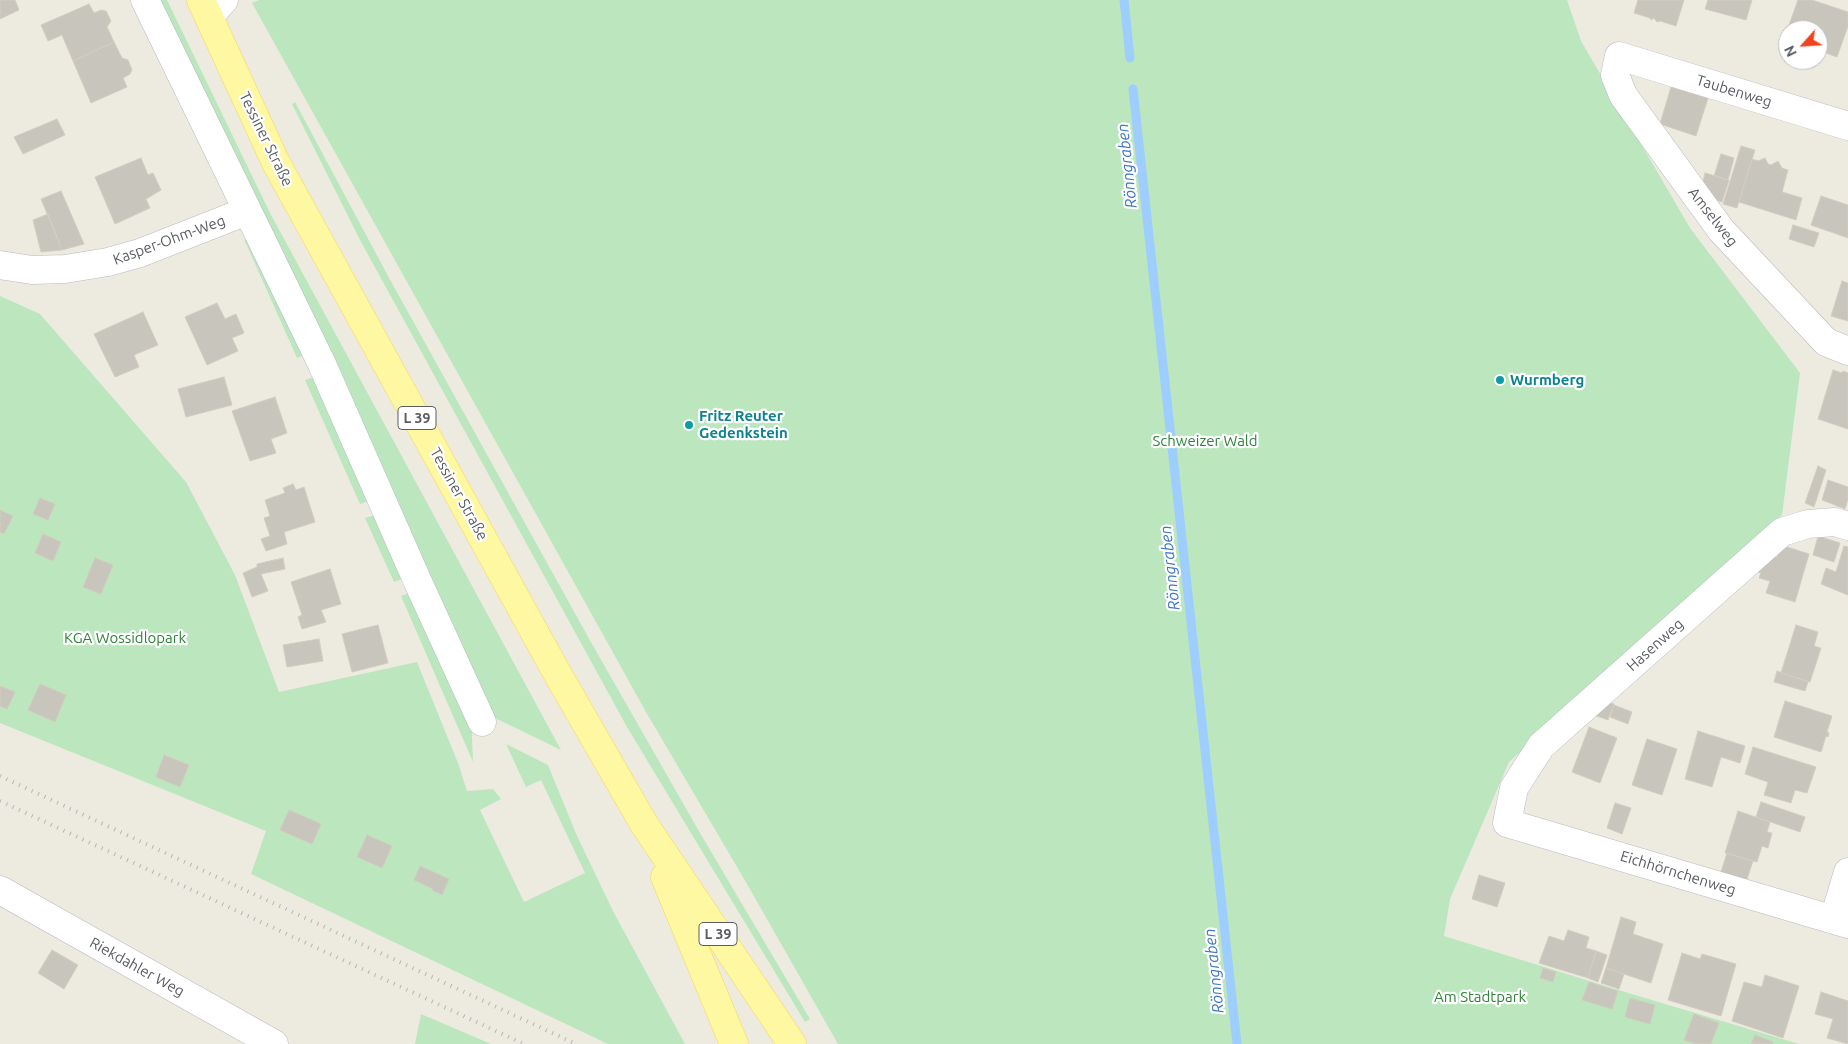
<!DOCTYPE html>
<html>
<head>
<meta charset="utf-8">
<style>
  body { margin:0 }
  #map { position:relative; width:1848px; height:1044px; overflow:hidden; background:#edebe0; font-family:Ubuntu,sans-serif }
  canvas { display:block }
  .north { position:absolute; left:1778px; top:20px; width:50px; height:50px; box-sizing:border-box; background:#fff; border:1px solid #bdbec0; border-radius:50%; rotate:244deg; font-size:14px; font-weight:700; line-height:20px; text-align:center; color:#595c62 }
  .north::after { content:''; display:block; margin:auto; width:18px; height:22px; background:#f24321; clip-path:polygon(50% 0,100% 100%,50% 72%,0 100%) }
</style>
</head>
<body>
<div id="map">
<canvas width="1848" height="1044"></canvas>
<div class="north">N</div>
</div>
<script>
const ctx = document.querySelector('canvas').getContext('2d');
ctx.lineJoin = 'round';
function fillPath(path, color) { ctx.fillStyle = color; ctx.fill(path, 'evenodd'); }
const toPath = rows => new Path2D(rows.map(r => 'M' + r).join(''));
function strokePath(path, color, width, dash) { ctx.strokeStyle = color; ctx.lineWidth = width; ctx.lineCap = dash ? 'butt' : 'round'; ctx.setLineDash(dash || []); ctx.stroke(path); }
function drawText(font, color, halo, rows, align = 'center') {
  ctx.font = font + ' Ubuntu,sans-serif'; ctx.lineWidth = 4.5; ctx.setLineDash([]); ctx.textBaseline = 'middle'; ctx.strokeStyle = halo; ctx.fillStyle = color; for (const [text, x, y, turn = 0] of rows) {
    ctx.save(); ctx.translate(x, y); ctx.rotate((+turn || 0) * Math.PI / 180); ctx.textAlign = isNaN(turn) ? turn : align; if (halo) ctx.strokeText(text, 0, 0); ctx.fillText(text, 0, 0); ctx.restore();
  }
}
fillPath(toPath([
  [153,0,167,0,270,213,561,750,493,717,359,417],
  [259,0,1567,0,1581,41,1690,228,1800,373,1782,515,1509,762,1450,899,1444,936,1635,995,1799,1044,838,1044,747,884,646,712,252,3],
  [295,102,388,276,592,644,700,833,810,1019,805,1022,627,727,360,240,292,104],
  [244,239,260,248,308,353,297,358],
  [0,296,40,314,186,482,235,575,279,692,417,662,458,763,467,791,493,789,501,799,480,810,524,902,585,873,541,780,526,787,506,744,548,765,577,836,614,913,685,1044,608,1044,251,874,266,831,0,723],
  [320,375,375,499,360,504,305,380],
  [381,513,410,576,394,582,365,518],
  [415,591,471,712,473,762,401,596],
  [421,1014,491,1044,415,1044]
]), '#bbe6be');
strokePath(toPath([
  [1124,0,1130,58],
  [1133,89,1237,1044]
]), '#9ecdff', 9);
const building = toPath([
  [0,0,15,0,19,10,0,19,0,0],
  [1638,0,1684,0,1676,26,1660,21,1657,22,1654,18,1651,20,1650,18,1634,13,1638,0],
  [1708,0,1752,0,1746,20,1705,9,1708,0],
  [1798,0,1812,0,1848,12,1848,26,1837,57,1818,50,1818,30,1804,30,1789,25,1798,0],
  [89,4,94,13,101,10,106,11,111,21,107,27,114,42,73,61,62,35,48,41,41,25,89,4],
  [114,42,122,58,128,60,132,70,130,74,123,78,127,87,91,103,73,61,114,42],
  [1671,87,1708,98,1696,136,1660,124,1671,87],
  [57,119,65,135,23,154,14,137,57,119],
  [1741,146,1755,150,1737,208,1723,204,1741,146],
  [1721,154,1734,158,1728,180,1714,176,1721,154],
  [141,158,148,175,153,173,161,190,146,199,150,208,115,224,95,177,141,158],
  [1765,158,1768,164,1771,165,1778,161,1782,168,1788,170,1782,192,1802,198,1796,220,1739,202,1752,159,1758,161,1765,158],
  [1705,173,1729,180,1722,202,1710,198,1701,190,1705,173],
  [61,191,84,244,62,250,41,199,61,191],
  [1821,196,1848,205,1848,238,1811,225,1821,196],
  [48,214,62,250,41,252,33,220,48,214],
  [1793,225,1819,233,1814,247,1789,239,1793,225],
  [1842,281,1848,283,1848,321,1831,316,1842,281],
  [217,303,225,319,236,314,244,333,232,338,238,351,207,365,185,317,217,303],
  [143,312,158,345,134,355,139,367,115,377,94,334,143,312],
  [1833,370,1842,373,1843,371,1848,373,1848,429,1818,419,1833,370],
  [224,377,232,405,186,417,178,389,224,377],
  [275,397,287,433,271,439,276,453,250,461,232,411,275,397],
  [1818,466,1826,470,1814,507,1805,503,1818,466],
  [1828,480,1848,487,1848,499,1845,509,1822,500,1828,480],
  [293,484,296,490,304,487,315,522,284,532,287,544,266,551,261,539,270,536,264,518,270,516,265,500,285,493,283,488,293,484],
  [40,498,55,504,48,520,33,514,40,498],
  [0,510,13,516,4,534,0,532,0,510],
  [43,534,61,542,53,561,35,553,43,534],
  [1818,536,1840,543,1834,562,1813,555,1818,536],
  [1781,545,1809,554,1795,602,1766,593,1770,581,1759,578,1761,573,1758,572,1767,554,1777,557,1781,545],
  [1844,546,1848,547,1848,595,1821,584,1826,568,1836,572,1844,546],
  [95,558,113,565,101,594,83,587,95,558],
  [283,558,285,569,261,574,268,591,252,597,243,573,257,567,257,564,283,558],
  [330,569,341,604,321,610,326,622,302,629,298,617,302,615,291,582,330,569],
  [378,625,388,663,352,672,342,634,378,625],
  [1796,625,1818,632,1814,646,1821,648,1810,682,1781,673,1796,625],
  [319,639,323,661,287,667,283,645,319,639],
  [1777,671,1808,682,1805,691,1774,682,1777,671],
  [40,684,66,695,55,722,28,710,40,684],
  [0,686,15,692,7,709,0,706,0,686],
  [1604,701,1614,704,1608,720,1591,714,1604,701],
  [1785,701,1832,716,1827,732,1829,733,1828,737,1826,736,1821,752,1774,737,1785,701],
  [1614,705,1632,712,1628,724,1610,717,1614,705],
  [1589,727,1617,738,1600,783,1572,772,1589,727],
  [1698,731,1745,746,1740,763,1721,757,1712,787,1685,779,1698,731],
  [1647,739,1677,749,1662,795,1632,785,1647,739],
  [1753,747,1816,767,1807,793,1795,790,1791,803,1764,795,1768,782,1745,774,1753,747],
  [164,755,189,765,180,787,156,777,164,755],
  [1761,802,1805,817,1800,832,1756,817,1761,802],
  [1615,803,1631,808,1622,834,1607,828,1615,803],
  [289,810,321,824,312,844,280,830,289,810],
  [1738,811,1770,822,1767,832,1772,833,1768,848,1762,846,1757,862,1725,853,1738,811],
  [367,835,392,846,382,868,357,857,367,835],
  [1727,853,1753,861,1746,882,1720,875,1727,853],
  [420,866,449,879,442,895,432,890,433,889,414,880,420,866],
  [1479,875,1505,883,1497,907,1472,899,1479,875],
  [1621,917,1636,922,1633,934,1663,944,1651,983,1606,968,1621,917],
  [1568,930,1589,937,1586,948,1596,951,1588,978,1539,963,1549,936,1564,941,1568,930],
  [52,950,78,965,64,989,38,973,52,950],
  [1596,951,1607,955,1598,982,1588,978,1596,951],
  [1682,953,1700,959,1702,954,1736,964,1721,1016,1668,1000,1682,953],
  [1543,968,1556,972,1553,982,1540,978,1543,968],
  [1606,968,1624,974,1619,989,1601,983,1606,968],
  [1765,975,1799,986,1783,1038,1732,1021,1744,982,1762,987,1765,975],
  [1589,982,1618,991,1612,1009,1582,1000,1589,982],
  [1821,992,1848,1001,1848,1044,1827,1038,1833,1019,1815,1014,1821,992],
  [1630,998,1655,1005,1650,1024,1625,1017,1630,998],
  [1694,1014,1719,1023,1711,1044,1696,1044,1684,1040,1694,1014],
  [1755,1035,1773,1042,1773,1044,1751,1044,1755,1035]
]);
fillPath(building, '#c8c5bd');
strokePath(building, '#d2cdbe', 1);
const minor = toPath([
  [145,0,321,362,417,580,482,722],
  [209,17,224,0],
  [1848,126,1619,56,1615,75,1623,95,1721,230,1826,342,1848,351],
  [0,265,32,270,65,269,108,262,140,253,247,211],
  [1848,526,1835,522,1808,524,1782,532,1541,746,1514,788,1507,823,1848,924],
  [0,890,274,1044],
  [1834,919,1848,872]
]);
const major = toPath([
  [201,0,276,163,557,673,644,824,792,1044],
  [665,877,734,1044]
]);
strokePath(minor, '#b8bac0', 29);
strokePath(major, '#f8d64e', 29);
strokePath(minor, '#fff', 28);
strokePath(major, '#fff8a3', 28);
strokePath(toPath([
  [0,776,576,1044],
  [0,801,524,1044]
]), '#b4b5b5', 4, [1, 6]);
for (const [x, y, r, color] of [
  [1500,380,5,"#0f9aa8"],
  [689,425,5,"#0f9aa8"]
]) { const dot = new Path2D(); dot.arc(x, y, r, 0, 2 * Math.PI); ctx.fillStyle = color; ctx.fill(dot); strokePath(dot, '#fff', 2); }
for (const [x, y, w] of [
  [417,418,38],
  [718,934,38]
]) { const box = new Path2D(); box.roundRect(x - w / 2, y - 11.5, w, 23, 4); ctx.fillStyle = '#fff'; ctx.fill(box); strokePath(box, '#595c62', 1); }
drawText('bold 14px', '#595c62', null, [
  ["L 39",417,418],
  ["L 39",718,934]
]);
drawText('15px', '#595c62', '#fff', [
  ["Taubenweg",1734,91,17],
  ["Tessiner Straße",266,139,64],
  ["Amselweg",1713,217,52],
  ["Kasper-Ohm-Weg",169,240,-20],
  ["Tessiner Straße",459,494,61],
  ["Hasenweg",1655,645,-42],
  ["Eichhörnchenweg",1678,873,17],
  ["Riekdahler Weg",137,967,29]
]);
drawText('bold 15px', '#0d838f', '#fff', [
  ["Wurmberg",1510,380],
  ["Fritz Reuter",699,416],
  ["Gedenkstein",699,433]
], 'left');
drawText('15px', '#2f833a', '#fff', [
  ["Schweizer Wald",1205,441],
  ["KGA Wossidlopark",125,638],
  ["Am Stadtpark",1480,997]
]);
drawText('italic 16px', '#3b74c8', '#fff', [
  ["Rönngraben",1127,166,-96],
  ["Rönngraben",1170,568,-96],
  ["Rönngraben",1214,971,-96]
]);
</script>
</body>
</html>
